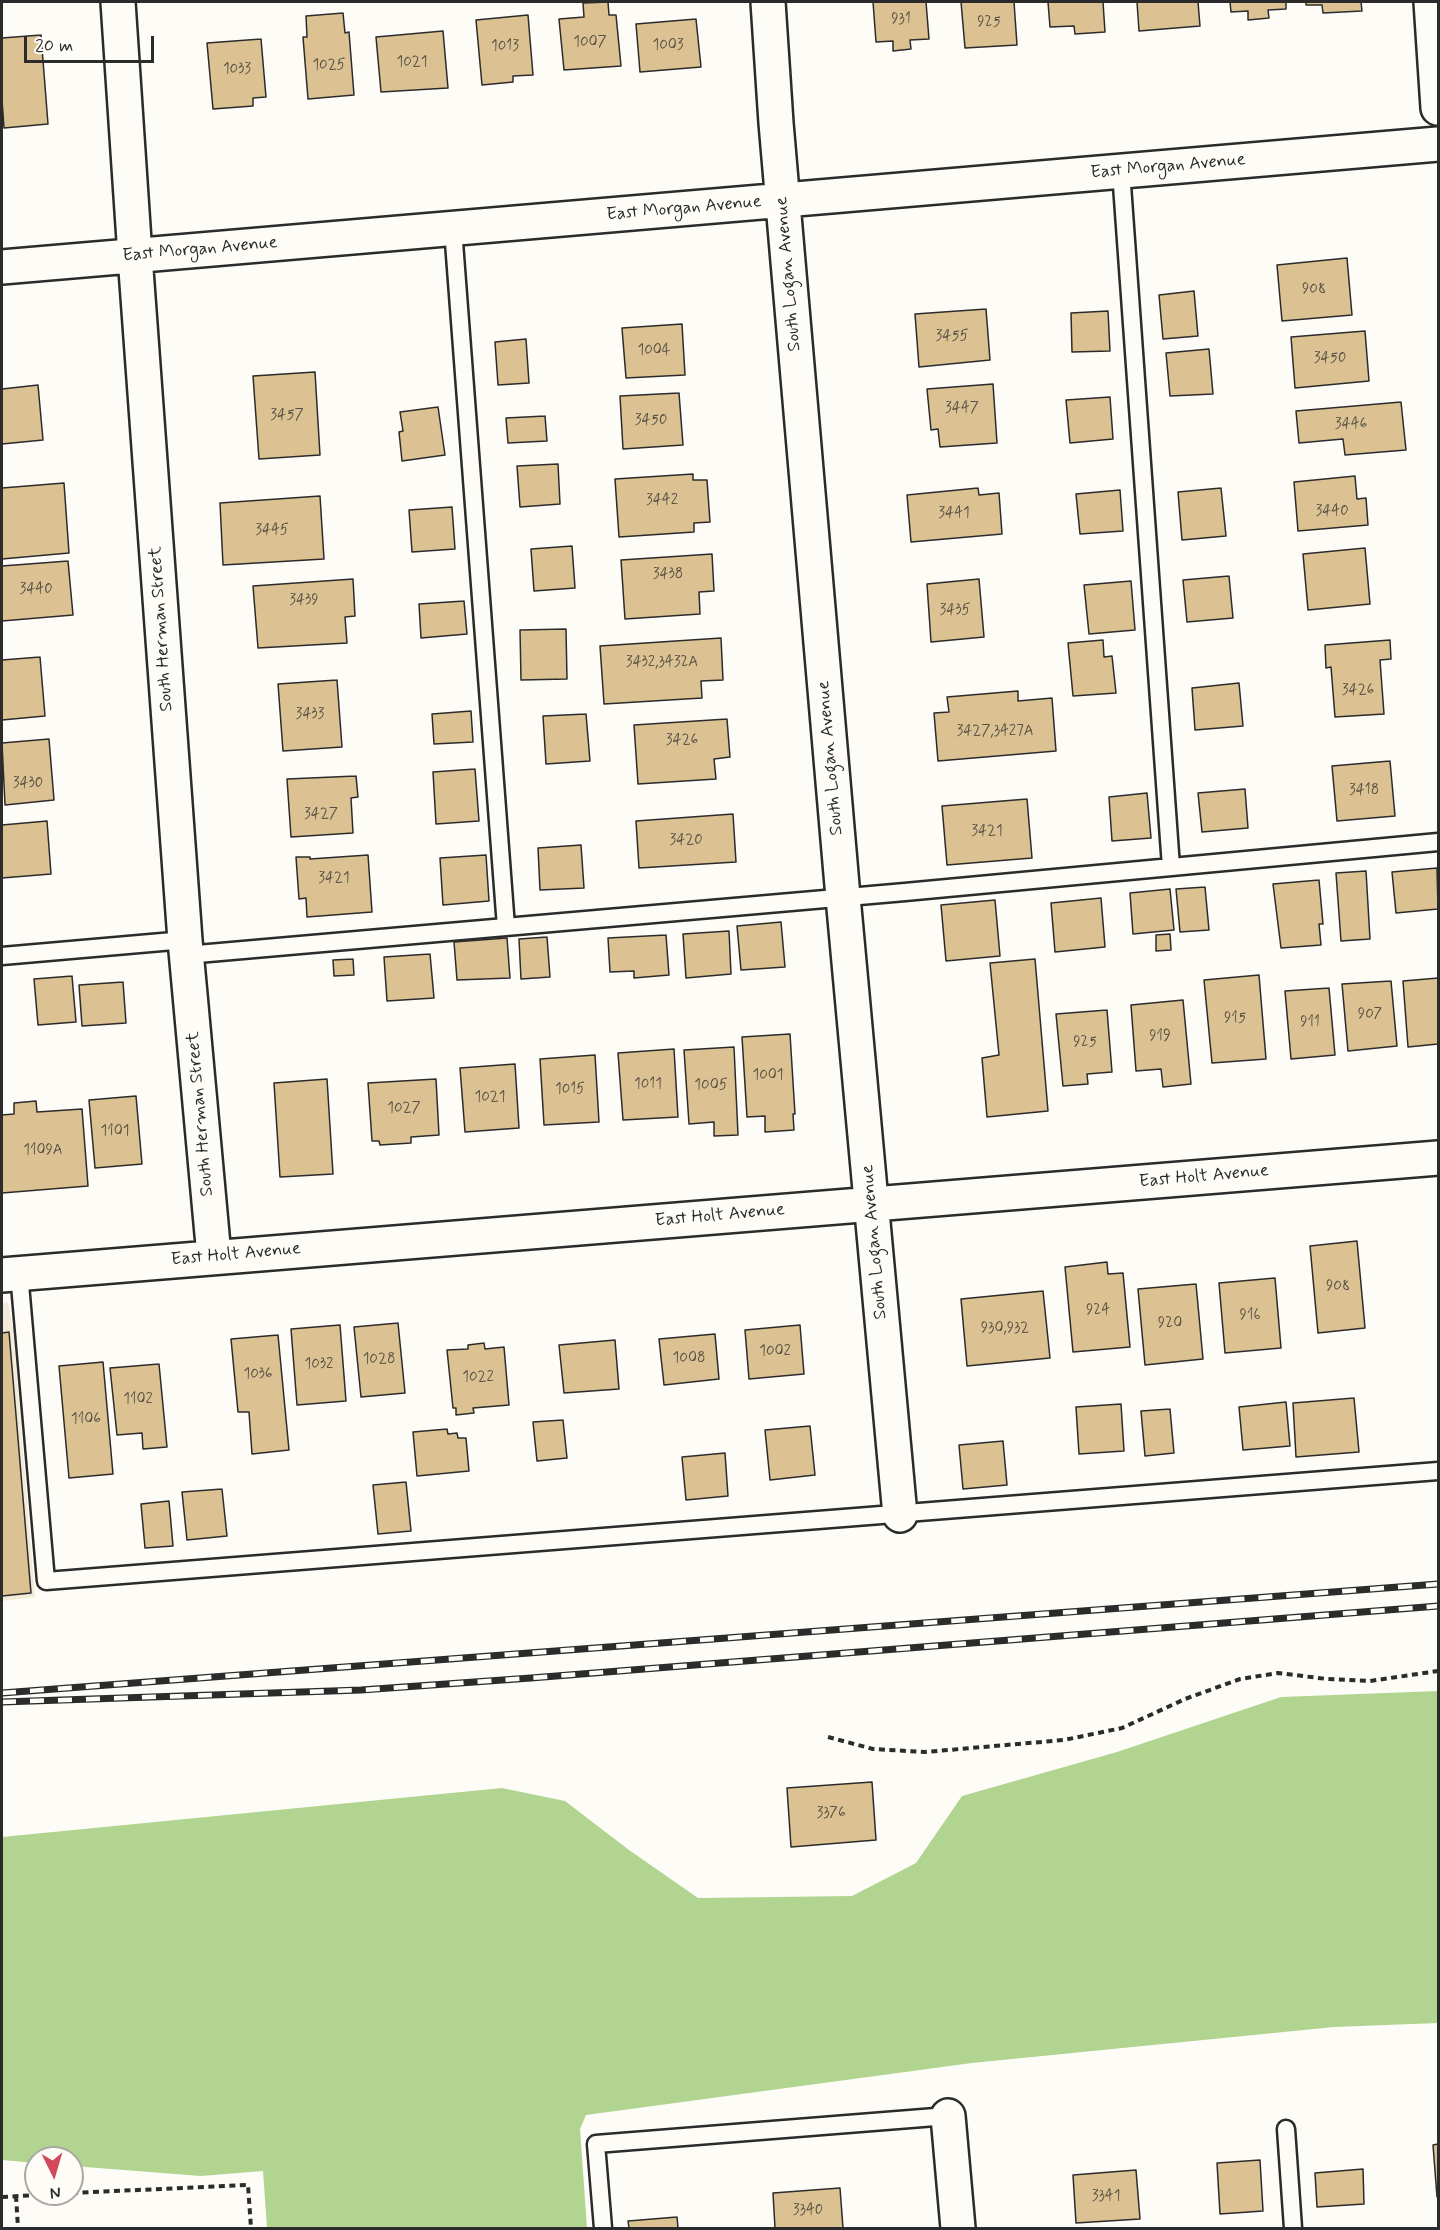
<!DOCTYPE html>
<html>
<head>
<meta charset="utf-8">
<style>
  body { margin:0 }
  #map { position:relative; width:1440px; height:2230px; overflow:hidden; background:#fdfcf7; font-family:Mynerve,sans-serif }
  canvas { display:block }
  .frame { position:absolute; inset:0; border:3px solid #2b2b2b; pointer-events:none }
  .north { position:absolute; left:24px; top:2146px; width:60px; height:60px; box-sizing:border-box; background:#fdfcf7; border:2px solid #a9a8a5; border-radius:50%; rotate:175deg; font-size:16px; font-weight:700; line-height:24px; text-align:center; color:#2b2b2b }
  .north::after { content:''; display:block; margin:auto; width:21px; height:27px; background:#d1495b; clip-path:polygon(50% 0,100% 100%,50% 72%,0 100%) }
  .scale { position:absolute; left:24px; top:36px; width:130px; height:27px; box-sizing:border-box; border:3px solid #2b2b2b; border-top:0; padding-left:8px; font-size:18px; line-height:21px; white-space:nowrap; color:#2b2b2b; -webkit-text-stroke:4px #fdfcf7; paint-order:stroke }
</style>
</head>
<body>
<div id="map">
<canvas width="1440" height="2230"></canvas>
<div class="frame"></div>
<div class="north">N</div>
<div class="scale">20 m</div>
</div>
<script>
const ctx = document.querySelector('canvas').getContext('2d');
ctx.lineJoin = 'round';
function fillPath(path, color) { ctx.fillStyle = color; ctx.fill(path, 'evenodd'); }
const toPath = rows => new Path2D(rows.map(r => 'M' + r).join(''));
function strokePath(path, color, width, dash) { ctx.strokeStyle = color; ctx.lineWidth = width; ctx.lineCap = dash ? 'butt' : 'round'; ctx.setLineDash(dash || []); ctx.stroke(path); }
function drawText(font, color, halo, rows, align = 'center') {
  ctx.font = font + ' Mynerve,sans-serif'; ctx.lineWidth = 6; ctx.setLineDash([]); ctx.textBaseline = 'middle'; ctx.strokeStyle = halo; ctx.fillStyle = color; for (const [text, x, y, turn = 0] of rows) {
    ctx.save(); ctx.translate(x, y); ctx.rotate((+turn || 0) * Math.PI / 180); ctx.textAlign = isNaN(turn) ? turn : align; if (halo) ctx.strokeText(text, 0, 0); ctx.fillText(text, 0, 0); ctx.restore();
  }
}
fillPath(toPath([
  [8,1302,13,1330,35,1597,2,1601,2,1303]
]), '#f3ebd9');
fillPath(toPath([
  [1438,1691,1438,2023,1334,2027,972,2063,586,2115,580,2129,587,2228,267,2228,263,2171,201,2176,72,2166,72,2158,36,2158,36,2163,2,2160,2,1837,502,1788,565,1801,629,1850,698,1898,852,1896,916,1863,962,1796,1117,1752,1281,1697]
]), '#b1d590');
const building = toPath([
  [608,2,609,15,616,15,621,66,564,70,559,19,584,17,583,3,608,2],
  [873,2,926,2,929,39,910,40,911,49,893,51,893,41,876,42,873,2],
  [961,2,1014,2,1017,45,965,48,961,2],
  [1048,2,1103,2,1105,32,1075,34,1074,26,1050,27,1048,2],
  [1137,2,1198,2,1200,26,1139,31,1137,2],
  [1230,2,1286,2,1286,9,1268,10,1269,18,1248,20,1248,11,1231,12,1230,2],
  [1306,2,1361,2,1362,11,1323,13,1322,5,1306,5,1306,2],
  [343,13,345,33,349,32,354,95,308,99,303,37,307,37,306,16,343,13],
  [528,15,533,75,513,76,513,82,482,85,476,20,528,15],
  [696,19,701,67,640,72,636,24,696,19],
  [443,31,448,88,381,92,376,37,443,31],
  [41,35,48,124,4,128,2,100,2,38,41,35],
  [261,39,266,97,253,98,253,106,213,109,207,43,261,39],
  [1347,258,1352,315,1282,321,1277,265,1347,258],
  [1194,291,1198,336,1163,339,1159,295,1194,291],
  [986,309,990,360,919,367,915,314,986,309],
  [1108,311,1110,351,1072,352,1071,313,1108,311],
  [682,324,685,375,626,378,622,328,682,324],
  [1365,331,1369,381,1295,388,1291,337,1365,331],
  [526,339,529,383,498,385,495,342,526,339],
  [1209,349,1213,394,1170,396,1166,353,1209,349],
  [315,372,320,455,259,459,253,376,315,372],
  [993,384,997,443,940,447,938,429,931,430,927,389,993,384],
  [38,385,43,440,2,444,2,389,38,385],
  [679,393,683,445,623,449,620,396,679,393],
  [1110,397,1113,439,1070,443,1066,400,1110,397],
  [1401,402,1406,450,1345,455,1343,439,1299,443,1296,411,1401,402],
  [438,407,445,455,402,461,399,432,403,431,400,412,438,407],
  [545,416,547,441,508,443,506,418,545,416],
  [558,464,560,504,520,507,517,466,558,464],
  [693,474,693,480,707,480,710,522,694,523,694,532,619,537,615,479,693,474],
  [1355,476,1357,499,1366,498,1368,525,1298,531,1294,482,1355,476],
  [64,483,69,553,2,559,2,488,64,483],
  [978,488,979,495,999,493,1002,534,911,542,907,495,978,488],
  [1221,488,1226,536,1182,540,1178,492,1221,488],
  [1120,490,1123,531,1080,534,1076,494,1120,490],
  [320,496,324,559,223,565,220,503,320,496],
  [452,507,455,549,412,552,409,510,452,507],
  [572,546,575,588,534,591,531,549,572,546],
  [1365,548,1370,604,1308,610,1303,554,1365,548],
  [712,554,714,591,699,592,700,614,625,619,621,560,712,554],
  [68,561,73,615,2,621,2,566,68,561],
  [1229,576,1233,618,1187,622,1183,580,1229,576],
  [353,579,355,616,345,617,347,643,258,648,253,586,353,579],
  [979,579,984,637,931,642,927,584,979,579],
  [1131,581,1135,630,1089,634,1084,585,1131,581],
  [464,601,467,634,421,638,419,604,464,601],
  [566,629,567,679,521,680,520,630,566,629],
  [721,638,723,680,701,681,702,698,604,704,600,646,721,638],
  [1103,640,1104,657,1112,656,1116,693,1073,696,1068,643,1103,640],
  [1390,640,1391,659,1380,660,1384,714,1335,717,1331,667,1326,668,1325,645,1390,640],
  [40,657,45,716,2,720,2,660,40,657],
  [337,680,342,747,283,751,278,684,337,680],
  [1239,683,1243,726,1195,730,1192,688,1239,683],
  [1018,691,1018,701,1052,698,1056,751,938,761,934,713,949,712,947,697,1018,691],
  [471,711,473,742,434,744,432,714,471,711],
  [586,714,590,761,546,764,543,716,586,714],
  [727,719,730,757,714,759,716,779,638,784,634,725,727,719],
  [49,739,54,800,5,805,2,743,49,739],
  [1390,761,1395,816,1337,821,1332,766,1390,761],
  [475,769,479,821,436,824,433,772,475,769],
  [356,776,358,797,351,798,353,833,291,837,287,779,356,776],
  [1245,789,1248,828,1202,832,1198,793,1245,789],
  [1147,793,1151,838,1112,841,1109,797,1147,793],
  [1027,799,1032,858,947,865,942,806,1027,799],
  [733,814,736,862,639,868,636,821,733,814],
  [47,821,51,874,2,878,2,825,47,821],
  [581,845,584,888,540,890,538,848,581,845],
  [368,855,372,912,307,917,306,898,299,899,296,857,310,857,310,859,368,855],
  [486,855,489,901,443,905,440,858,486,855],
  [1437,868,1438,909,1396,913,1392,872,1437,868],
  [1366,871,1370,939,1341,941,1336,873,1366,871],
  [1319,880,1323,924,1319,924,1321,945,1281,948,1273,884,1319,880],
  [1205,887,1209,930,1180,932,1176,889,1205,887],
  [1170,889,1174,930,1133,934,1130,893,1170,889],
  [1101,898,1105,947,1055,952,1051,903,1101,898],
  [995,900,1000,956,946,961,941,905,995,900],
  [781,922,785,967,741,970,737,926,781,922],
  [729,931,731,974,686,978,683,934,729,931],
  [1170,934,1171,950,1156,951,1156,935,1170,934],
  [666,935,669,975,634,978,634,971,610,972,608,938,666,935],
  [547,937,550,977,521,979,519,939,547,937],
  [507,938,510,978,457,980,454,942,507,938],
  [430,954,434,998,387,1001,384,957,430,954],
  [353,959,354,975,334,976,333,960,353,959],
  [1035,959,1048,1111,987,1117,982,1058,999,1055,990,963,1035,959],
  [1259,975,1266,1059,1212,1063,1204,980,1259,975],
  [72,976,76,1022,38,1025,34,979,72,976],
  [1438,978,1438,1044,1408,1047,1403,981,1438,978],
  [1391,981,1397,1046,1348,1051,1342,984,1391,981],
  [123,982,126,1023,82,1026,79,985,123,982],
  [1329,988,1335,1055,1291,1059,1285,991,1329,988],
  [1183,1000,1191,1084,1163,1087,1161,1069,1136,1071,1131,1005,1183,1000],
  [1107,1010,1112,1072,1087,1074,1088,1084,1063,1086,1056,1014,1107,1010],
  [790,1034,795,1114,793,1114,794,1130,765,1132,765,1116,747,1117,742,1037,790,1034],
  [734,1047,738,1135,714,1136,714,1122,689,1124,684,1050,734,1047],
  [674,1049,678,1117,623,1120,618,1053,674,1049],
  [595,1055,599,1122,544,1125,540,1059,595,1055],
  [515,1064,519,1128,465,1132,460,1068,515,1064],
  [327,1079,333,1174,280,1177,274,1083,327,1079],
  [436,1079,439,1135,411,1137,411,1143,380,1145,379,1141,372,1141,368,1083,436,1079],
  [136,1096,142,1164,95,1168,89,1100,136,1096],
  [36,1101,37,1112,82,1109,88,1186,2,1193,2,1115,14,1114,14,1103,36,1101],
  [1357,1241,1365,1328,1318,1333,1310,1246,1357,1241],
  [1107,1262,1108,1274,1123,1273,1130,1347,1073,1352,1065,1267,1107,1262],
  [1275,1278,1281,1348,1225,1353,1219,1283,1275,1278],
  [1196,1284,1203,1359,1145,1365,1138,1289,1196,1284],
  [1043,1291,1050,1358,967,1366,961,1299,1043,1291],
  [398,1323,405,1393,361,1397,354,1327,398,1323],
  [340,1325,346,1401,297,1405,291,1329,340,1325],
  [800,1325,804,1374,749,1379,745,1330,800,1325],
  [9,1332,31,1593,2,1596,2,1333,9,1332],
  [715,1334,719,1379,664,1385,659,1339,715,1334],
  [278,1335,289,1450,252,1454,249,1412,238,1412,231,1339,278,1335],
  [615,1340,619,1389,564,1393,559,1345,615,1340],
  [484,1343,485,1349,504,1347,509,1405,473,1408,474,1413,456,1415,456,1408,453,1408,447,1350,468,1349,468,1345,484,1343],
  [103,1362,113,1474,69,1478,59,1366,103,1362],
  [159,1364,167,1447,143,1449,142,1433,117,1435,110,1368,159,1364],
  [1354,1398,1359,1452,1296,1457,1293,1403,1354,1398],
  [1286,1402,1290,1446,1243,1450,1239,1407,1286,1402],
  [1121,1404,1124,1451,1079,1454,1076,1407,1121,1404],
  [1170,1409,1174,1453,1145,1456,1141,1411,1170,1409],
  [563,1420,567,1458,537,1461,533,1422,563,1420],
  [810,1426,815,1475,770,1480,765,1430,810,1426],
  [447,1429,448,1434,457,1433,458,1438,466,1438,469,1471,417,1476,413,1432,447,1429],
  [1003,1441,1007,1485,963,1489,959,1445,1003,1441],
  [725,1453,728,1496,686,1500,682,1457,725,1453],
  [406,1482,411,1531,378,1534,373,1485,406,1482],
  [222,1489,227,1536,187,1540,182,1492,222,1489],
  [169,1501,173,1546,145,1548,141,1504,169,1501],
  [872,1782,876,1840,791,1847,787,1788,872,1782],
  [1438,2144,1438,2197,1437,2197,1433,2145,1438,2144],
  [1260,2160,1263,2211,1220,2214,1217,2163,1260,2160],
  [1363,2169,1364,2204,1317,2207,1315,2173,1363,2169],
  [1136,2170,1140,2219,1076,2223,1073,2175,1136,2170],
  [840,2188,843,2228,775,2228,773,2193,840,2188],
  [677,2217,678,2228,629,2228,628,2221,677,2217]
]);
fillPath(building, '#dcc292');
strokePath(building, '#2b2b2b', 1.5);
const lane = toPath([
  [1121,171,1171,867],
  [453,229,506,927],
  [186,955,905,892,1438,842],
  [2,956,185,940],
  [19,1273,46,1581,1438,1471],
  [1286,2129,1293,2228],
  [603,2228,596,2144,948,2116]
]);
const street = toPath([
  [118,2,135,256,185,940,214,1256],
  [768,2,776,123,843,897,900,1515],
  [1431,2,1438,108],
  [2,267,1438,144],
  [2,1275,1438,1158],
  [948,2116,958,2228]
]);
strokePath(lane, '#2b2b2b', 21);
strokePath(street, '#2b2b2b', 38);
strokePath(toPath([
  [828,1737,873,1749,925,1752,1064,1740,1122,1728,1185,1699,1240,1679,1278,1673,1327,1679,1370,1681,1438,1671],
  [72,2193,248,2185,251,2228],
  [16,2196,18,2228],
  [2,2197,56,2194]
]), '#2b2b2b', 4, [6, 4.5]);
strokePath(lane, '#fdfcf7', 16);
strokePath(street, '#fdfcf7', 33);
const rail = toPath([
  [2,1693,1438,1584],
  [2,1702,361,1690,531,1678,1438,1606]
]);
strokePath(rail, '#2b2b2b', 7);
strokePath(rail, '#fdfcf7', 4.5, [14]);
drawText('15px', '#575145', null, [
  ["931",901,20],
  ["925",989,23],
  ["1007",590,43],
  ["1003",668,46],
  ["1013",505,47],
  ["1021",412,63],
  ["1025",329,66],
  ["1033",237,70],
  ["908",1314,290],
  ["3455",952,337],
  ["1004",654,351],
  ["3450",1330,359],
  ["3447",962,409],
  ["3457",287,416],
  ["3450",651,421],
  ["3446",1351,425],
  ["3442",662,501],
  ["3440",1332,512],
  ["3441",954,514],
  ["3445",272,531],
  ["3438",668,575],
  ["3440",36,590],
  ["3439",304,601],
  ["3435",955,611],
  ["3432,3432A",662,663],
  ["3426",1358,691],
  ["3433",310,715],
  ["3427,3427A",995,732],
  ["3426",682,741],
  ["3430",28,784],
  ["3418",1364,791],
  ["3427",321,815],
  ["3421",987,832],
  ["3420",686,841],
  ["3421",334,879],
  ["907",1370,1015],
  ["915",1235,1019],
  ["911",1310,1023],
  ["919",1160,1037],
  ["925",1085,1043],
  ["1001",768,1076],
  ["1011",648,1085],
  ["1005",711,1086],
  ["1015",570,1090],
  ["1021",490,1098],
  ["1027",404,1109],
  ["1101",115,1132],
  ["1109A",43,1151],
  ["908",1338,1287],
  ["924",1098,1311],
  ["916",1250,1316],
  ["920",1170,1324],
  ["930,932",1005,1329],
  ["1002",775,1352],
  ["1008",689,1359],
  ["1028",379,1360],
  ["1032",319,1365],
  ["1036",258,1375],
  ["1022",478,1378],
  ["1102",138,1400],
  ["1106",86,1420],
  ["3376",831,1814],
  ["3341",1106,2197],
  ["3340",808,2211]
]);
drawText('18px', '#2b2b2b', '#fdfcf7', [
  ["East Morgan Avenue",1168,167,-5],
  ["East Morgan Avenue",684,209,-5],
  ["East Morgan Avenue",200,250,-5],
  ["South Logan Avenue",789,274,-95],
  ["South Herman Street",162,629,-94],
  ["South Logan Avenue",831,758,-95],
  ["South Herman Street",201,1114,-95],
  ["East Holt Avenue",1204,1177,-5],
  ["East Holt Avenue",720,1216,-5],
  ["South Logan Avenue",875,1242,-95],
  ["East Holt Avenue",236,1255,-5]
]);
</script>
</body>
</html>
